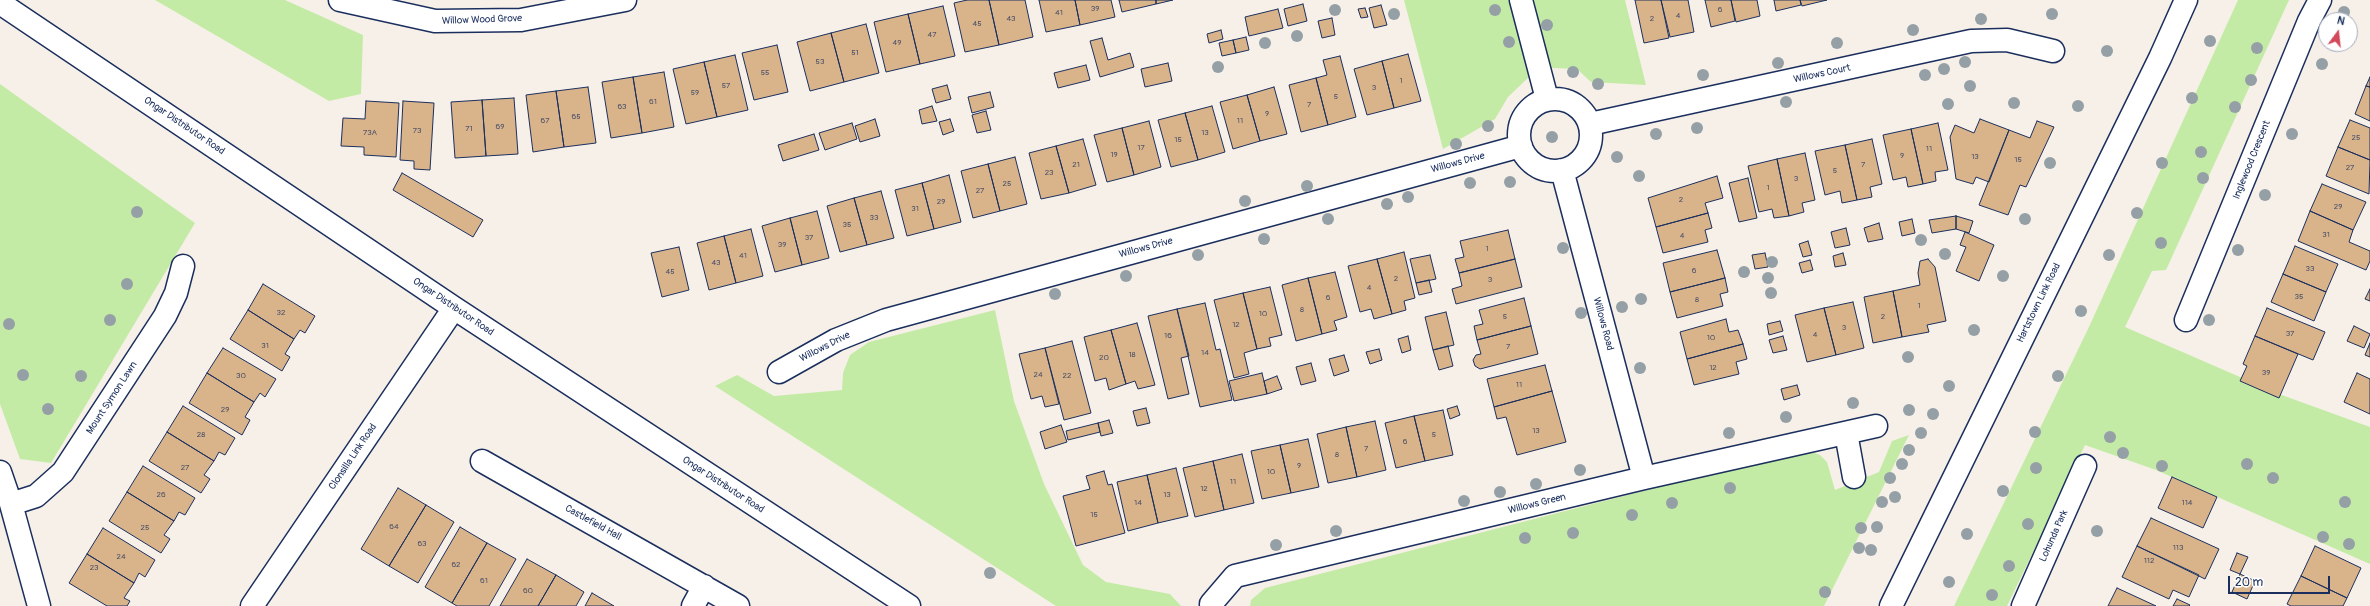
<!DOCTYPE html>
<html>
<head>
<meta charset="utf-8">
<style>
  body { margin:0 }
  #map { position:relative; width:2370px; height:606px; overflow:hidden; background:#f7f0e8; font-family:Pangolin,sans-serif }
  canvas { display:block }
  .north { position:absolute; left:2318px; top:12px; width:40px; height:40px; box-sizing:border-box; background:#fff; border:1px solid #a4acbf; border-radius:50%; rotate:15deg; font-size:11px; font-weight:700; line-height:16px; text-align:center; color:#1b2f5e }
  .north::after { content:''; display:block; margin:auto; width:14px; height:18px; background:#d1495b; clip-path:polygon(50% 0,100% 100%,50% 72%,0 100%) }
  .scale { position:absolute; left:2228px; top:576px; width:102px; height:18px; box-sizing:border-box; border:2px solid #1b2f5e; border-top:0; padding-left:5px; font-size:12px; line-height:14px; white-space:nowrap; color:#1b2f5e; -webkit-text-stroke:3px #fff; paint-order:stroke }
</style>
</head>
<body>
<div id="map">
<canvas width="2370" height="606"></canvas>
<div class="north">N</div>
<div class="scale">20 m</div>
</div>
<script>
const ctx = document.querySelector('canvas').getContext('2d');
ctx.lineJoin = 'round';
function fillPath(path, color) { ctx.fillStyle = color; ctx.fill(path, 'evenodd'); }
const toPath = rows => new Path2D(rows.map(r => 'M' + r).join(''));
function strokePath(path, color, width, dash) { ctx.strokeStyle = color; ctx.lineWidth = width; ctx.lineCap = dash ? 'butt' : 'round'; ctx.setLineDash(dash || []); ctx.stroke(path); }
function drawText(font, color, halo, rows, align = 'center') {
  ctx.font = font + ' Pangolin,sans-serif'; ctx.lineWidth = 3; ctx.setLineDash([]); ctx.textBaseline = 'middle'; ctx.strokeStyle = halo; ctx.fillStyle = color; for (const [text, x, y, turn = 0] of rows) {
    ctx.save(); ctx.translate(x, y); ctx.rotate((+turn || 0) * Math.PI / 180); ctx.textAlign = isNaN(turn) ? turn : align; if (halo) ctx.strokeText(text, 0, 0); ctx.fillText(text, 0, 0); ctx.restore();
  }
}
fillPath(toPath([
  [155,0,285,0,363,35,361,94,329,101],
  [1404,0,1625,0,1646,85,1591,82,1577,69,1552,68,1529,77,1508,97,1495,119,1443,149],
  [2238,0,2289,0,2166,270,2152,271,2125,327,2279,394,2370,427,2370,564,2156,470,2085,445,2007,606,1954,606,2088,329],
  [0,84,195,223,51,463,20,459,0,404],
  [995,310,1014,401,1044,484,1083,565,1106,582,1170,594,1181,606,1056,606,715,386,737,375,774,396,842,390,843,373,850,355,869,342],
  [1909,435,1824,606,1250,606,1251,600,1265,588,1799,451,1810,451,1820,455,1827,462,1835,490,1879,472,1892,441]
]), '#c4eba6');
const building = toPath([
  [967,0,989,0,999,45,965,52,954,3,967,0],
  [989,0,1025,0,1033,37,999,45,989,0],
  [1039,0,1075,0,1080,25,1046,32,1039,0],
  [1075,0,1111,0,1115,17,1080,25,1075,0],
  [1119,0,1156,0,1156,4,1122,12,1119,0],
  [1156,0,1173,0,1156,4,1156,0],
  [1635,0,1661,0,1669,38,1644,43,1635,0],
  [1661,0,1688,0,1694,32,1670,37,1661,0],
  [1705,0,1731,0,1735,21,1711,27,1705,0],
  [1731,0,1757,0,1760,16,1736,22,1731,0],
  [1774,0,1800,0,1801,5,1776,11,1774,0],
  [1800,0,1827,0,1802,6,1800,0],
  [1303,4,1307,21,1288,26,1284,9,1303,4],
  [1381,5,1387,25,1374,28,1369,8,1381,5],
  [943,6,955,56,920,64,908,14,943,6],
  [1365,8,1368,17,1361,18,1358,9,1365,8],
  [1278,9,1283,28,1249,36,1245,17,1278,9],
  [908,14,920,64,886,72,874,22,908,14],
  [1332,18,1335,35,1322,38,1318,21,1332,18],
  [866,24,879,73,844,82,831,33,866,24],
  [1221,30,1223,39,1209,43,1207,34,1221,30],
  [831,33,844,82,810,91,797,42,831,33],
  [1246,37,1249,50,1236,53,1233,40,1246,37],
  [1102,38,1108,60,1130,53,1134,67,1100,77,1090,41,1102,38],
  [1233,40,1236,53,1222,56,1219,43,1233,40],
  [777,45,788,92,754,100,742,53,777,45],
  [1408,54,1421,101,1394,108,1382,61,1408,54],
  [735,55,748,110,717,117,704,62,735,55],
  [1340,56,1356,117,1328,125,1316,78,1327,75,1323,60,1340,56],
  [1382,61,1394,108,1367,115,1354,69,1382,61],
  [704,62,717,117,686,124,673,69,704,62],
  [1168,63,1172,81,1145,87,1141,69,1168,63],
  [1086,65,1090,80,1058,88,1054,73,1086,65],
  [664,72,674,127,642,133,633,77,664,72],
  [633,77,642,133,611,138,602,82,633,77],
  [2370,77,2370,87,2366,86,2370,77],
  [1316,78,1328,125,1301,132,1289,85,1316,78],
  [947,85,951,99,936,103,932,89,947,85],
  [2366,86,2370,87,2370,121,2355,114,2366,86],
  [588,87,596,143,564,147,556,91,588,87],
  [1274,87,1287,134,1260,141,1247,95,1274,87],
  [556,91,564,147,533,152,526,95,556,91],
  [990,92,994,107,972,113,968,97,990,92],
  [1247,95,1260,141,1233,149,1220,102,1247,95],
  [514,98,518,154,486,156,482,100,514,98],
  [482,100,486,156,455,158,451,102,482,100],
  [366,101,399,103,396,157,364,155,364,147,341,146,343,118,365,119,366,101],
  [403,101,434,103,430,170,414,169,414,161,400,160,403,101],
  [932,106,937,121,922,124,919,110,932,106],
  [1212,106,1225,152,1198,160,1185,113,1212,106],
  [986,111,991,130,977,133,972,115,986,111],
  [1185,113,1198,160,1171,167,1158,120,1185,113],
  [875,119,880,136,860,142,855,126,875,119],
  [950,119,954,131,943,135,939,122,950,119],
  [1980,119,2009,130,1989,182,1976,177,1973,184,1956,179,1950,137,1955,125,1974,133,1980,119],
  [2350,120,2370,128,2370,160,2338,147,2350,120],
  [1149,121,1161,167,1134,175,1122,128,1149,121],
  [2037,121,2054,127,2026,187,2020,185,2008,215,1979,205,2009,130,2030,138,2037,121],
  [852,123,857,139,825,150,819,133,852,123],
  [1938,123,1948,170,1935,172,1936,181,1923,184,1911,129,1938,123],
  [1122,128,1134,175,1107,182,1094,135,1122,128],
  [1911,129,1923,184,1908,187,1906,177,1893,180,1883,135,1911,129],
  [814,134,819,150,783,161,778,145,814,134],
  [1083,139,1096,185,1069,193,1056,146,1083,139],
  [1872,139,1882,184,1870,187,1872,197,1857,200,1845,145,1872,139],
  [1845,145,1857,200,1842,203,1840,191,1825,195,1815,151,1845,145],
  [1056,146,1069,193,1041,199,1029,153,1056,146],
  [2338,147,2370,160,2369,194,2326,176,2338,147],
  [1805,153,1815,200,1802,203,1804,212,1789,216,1777,159,1805,153],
  [1015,157,1027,204,1000,211,988,164,1015,157],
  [1777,159,1789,216,1774,218,1772,209,1759,212,1748,166,1777,159],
  [988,164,1000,211,973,218,961,171,988,164],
  [402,173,483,220,473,237,393,190,402,173],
  [949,175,961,222,934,229,922,183,949,175],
  [1717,176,1723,198,1705,203,1708,213,1656,227,1648,198,1717,176],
  [1748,178,1757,218,1739,222,1729,183,1748,178],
  [922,183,934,229,907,236,895,190,922,183],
  [2322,184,2366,202,2353,230,2310,211,2322,184],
  [881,191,894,238,867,245,854,198,881,191],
  [854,198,867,245,840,252,827,206,854,198],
  [817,211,829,258,802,265,790,218,817,211],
  [2310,211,2353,230,2349,242,2370,251,2370,261,2366,270,2298,241,2310,211],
  [1708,213,1712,228,1705,230,1708,242,1663,253,1656,227,1708,213],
  [1956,216,1973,221,1969,233,1956,229,1956,216],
  [1956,216,1956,229,1932,233,1929,220,1956,216],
  [790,218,802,265,775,272,762,226,790,218],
  [1912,219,1915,233,1902,236,1899,222,1912,219],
  [1879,223,1883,239,1868,242,1864,228,1879,223],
  [1846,228,1850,245,1835,248,1831,232,1846,228],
  [751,229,763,276,736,283,724,236,751,229],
  [1508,230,1515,259,1459,273,1455,259,1464,257,1460,241,1508,230],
  [1965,232,1994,245,1979,281,1956,271,1966,247,1960,245,1965,232],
  [724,236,736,283,709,290,697,243,724,236],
  [1808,241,1812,255,1803,257,1799,244,1808,241],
  [2295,246,2338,264,2326,292,2283,274,2295,246],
  [679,247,689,290,662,297,651,253,679,247],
  [1717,250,1725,278,1670,292,1663,263,1717,250],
  [1404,252,1415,298,1404,301,1406,310,1392,314,1377,259,1404,252],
  [1765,253,1768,267,1755,269,1752,255,1765,253],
  [1843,253,1846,265,1835,267,1833,256,1843,253],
  [1430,255,1436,279,1416,283,1410,259,1430,255],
  [1377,259,1392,314,1374,319,1371,309,1360,312,1348,266,1377,259],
  [1515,259,1522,287,1456,304,1452,289,1462,286,1459,273,1515,259],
  [1928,259,1935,267,1946,321,1927,325,1929,332,1902,337,1893,291,1920,285,1918,273,1920,261,1928,259],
  [1810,260,1813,270,1802,273,1799,263,1810,260],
  [1335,272,1347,317,1334,321,1337,330,1322,334,1308,278,1335,272],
  [2283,274,2326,292,2314,321,2271,302,2283,274],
  [1308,278,1322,334,1296,341,1282,285,1308,278],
  [1725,278,1728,292,1720,294,1723,306,1677,318,1670,292,1725,278],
  [1429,280,1432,292,1419,295,1416,283,1429,280],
  [263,284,315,316,305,333,300,330,294,339,248,310,263,284],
  [1270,287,1282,335,1269,338,1271,346,1257,349,1243,293,1270,287],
  [2370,289,2370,301,2365,299,2370,289],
  [1893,291,1902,337,1873,343,1864,297,1893,291],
  [1243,293,1257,349,1244,353,1249,374,1234,378,1214,300,1243,293],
  [1524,298,1531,326,1477,340,1474,326,1483,324,1479,310,1524,298],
  [1853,302,1864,348,1836,355,1824,308,1853,302],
  [1205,303,1216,350,1220,349,1232,400,1200,407,1177,309,1205,303],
  [1824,308,1836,355,1807,362,1795,315,1824,308],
  [2267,308,2325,332,2313,360,2255,336,2267,308],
  [1177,309,1189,356,1181,358,1189,394,1168,399,1148,316,1177,309],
  [248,310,294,339,285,354,290,357,282,371,230,339,248,310],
  [1446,312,1454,345,1433,350,1425,317,1446,312],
  [1726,319,1729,332,1738,330,1743,344,1687,359,1680,332,1726,319],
  [1780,321,1783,331,1769,335,1767,324,1780,321],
  [1137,323,1155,385,1138,389,1135,381,1126,384,1111,330,1137,323],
  [1531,326,1538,354,1480,369,1475,366,1473,360,1476,355,1481,354,1477,340,1531,326],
  [2354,326,2370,334,2364,348,2347,341,2354,326],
  [1111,330,1126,384,1109,390,1106,378,1095,381,1084,337,1111,330],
  [1408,336,1411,350,1402,353,1398,339,1408,336],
  [1783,336,1787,350,1773,353,1769,340,1783,336],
  [2255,336,2298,354,2279,398,2240,381,2247,366,2243,364,2255,336],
  [1072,341,1091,413,1064,420,1045,348,1072,341],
  [2370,343,2370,357,2365,355,2370,343],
  [1743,344,1747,359,1736,362,1739,374,1694,385,1687,359,1743,344],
  [1448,346,1453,366,1439,370,1433,350,1448,346],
  [223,348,276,379,265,397,260,393,254,402,207,373,223,348],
  [1045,348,1059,404,1045,407,1042,396,1031,399,1019,354,1045,348],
  [1379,349,1382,360,1370,364,1366,352,1379,349],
  [1344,355,1349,371,1334,376,1329,359,1344,355],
  [1311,363,1316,381,1301,385,1296,367,1311,363],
  [1545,365,1552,391,1494,407,1487,379,1545,365],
  [207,373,254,402,245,417,250,420,242,435,189,403,207,373],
  [1262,373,1267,394,1234,401,1229,381,1262,373],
  [2357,373,2370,379,2370,414,2344,402,2357,373],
  [1277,376,1282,389,1267,394,1264,381,1277,376],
  [1797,385,1800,395,1784,400,1781,389,1797,385],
  [1552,391,1566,442,1517,455,1506,417,1497,419,1494,407,1552,391],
  [183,406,235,438,225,455,219,452,214,461,167,432,183,406],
  [1457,406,1460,415,1450,419,1447,409,1457,406],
  [1146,408,1150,423,1137,426,1133,411,1146,408],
  [1443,410,1453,455,1425,461,1414,416,1443,410],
  [1414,416,1425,461,1396,468,1385,423,1414,416],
  [1109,420,1113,433,1101,436,1098,423,1109,420],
  [1375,421,1386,470,1357,477,1346,427,1375,421],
  [1098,423,1100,432,1068,440,1066,431,1098,423],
  [1061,425,1067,442,1045,449,1040,432,1061,425],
  [1346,427,1357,477,1328,483,1317,434,1346,427],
  [167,432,214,461,204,475,210,479,201,493,149,461,167,432],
  [1308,439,1319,487,1291,493,1280,445,1308,439],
  [1280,445,1291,493,1262,499,1251,451,1280,445],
  [1242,454,1254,503,1224,510,1213,461,1242,454],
  [1213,461,1224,510,1195,517,1183,468,1213,461],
  [143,466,195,498,185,515,179,512,174,521,127,492,143,466],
  [1176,468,1188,516,1158,523,1147,475,1176,468],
  [1104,471,1108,485,1112,484,1125,533,1076,546,1063,496,1090,489,1086,476,1104,471],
  [1147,475,1158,523,1128,531,1117,482,1147,475],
  [2172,477,2217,497,2203,528,2158,508,2172,477],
  [398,488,426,505,389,566,361,549,398,488],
  [127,492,174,521,164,535,170,539,161,553,109,521,127,492],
  [426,505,454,522,418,583,389,566,426,505],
  [2151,518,2219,549,2205,579,2137,546,2151,518],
  [460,527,487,543,452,603,425,587,460,527],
  [103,528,155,560,145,577,139,573,134,583,87,554,103,528],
  [487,543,516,559,489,606,457,606,452,603,487,543],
  [2137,546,2199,575,2189,597,2173,590,2169,599,2122,577,2137,546],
  [2315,546,2361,568,2347,598,2301,576,2315,546],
  [2237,553,2248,557,2240,574,2230,570,2237,553],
  [87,554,134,583,124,598,130,601,127,606,107,606,69,583,87,554],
  [527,559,556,575,538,606,500,606,527,559],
  [2240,574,2255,581,2247,599,2232,592,2240,574],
  [556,575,584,592,576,606,538,606,556,575],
  [2301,576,2347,598,2343,606,2291,606,2287,604,2301,576],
  [2117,588,2156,606,2108,606,2117,588],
  [592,593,614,606,585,606,592,593],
  [2177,599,2190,605,2189,606,2173,606,2177,599]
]);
fillPath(building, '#d9b48a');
strokePath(building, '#1b2f5e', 1);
const minor = toPath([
  [340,0,435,21,521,20,625,0],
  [1521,0,1547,99],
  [0,3,454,308,909,606],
  '1519 135a36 36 0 1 1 72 0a36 36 0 1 1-72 0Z',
  [1590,124,1971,41,2007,40,2053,51],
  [1562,170,1644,478],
  [2186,320,2309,21,2320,0],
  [779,372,836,340,886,320,1521,146],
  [1846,433,1854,477],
  [482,461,738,606],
  [0,472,11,504,39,606],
  [11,504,36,496,63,472,165,316,176,293,183,266],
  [1211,604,1235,576,1644,478,1876,426],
  [252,606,454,308],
  [693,606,704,586],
  [1891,606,2160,58,2186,0],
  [2023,606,2085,466]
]);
strokePath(minor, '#1b2f5e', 25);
strokePath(minor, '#fff', 22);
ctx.fillStyle = '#95a0a6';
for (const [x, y] of [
  [1335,10],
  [1495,10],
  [2344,12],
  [1394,14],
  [2052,14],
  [1981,19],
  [1547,25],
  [1913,30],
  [1297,36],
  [2210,41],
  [1509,42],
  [1265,43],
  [1837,43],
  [2257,48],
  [2107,51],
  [1965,62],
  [1778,63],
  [2322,64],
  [1218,67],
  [1944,69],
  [1573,72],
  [1703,75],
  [1925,75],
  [2251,80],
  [1598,84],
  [1970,86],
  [2192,98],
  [1786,102],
  [2014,103],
  [1948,104],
  [2078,106],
  [2235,107],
  [1488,126],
  [1697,128],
  [1656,134],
  [2292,134],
  [1552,137],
  [1456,144],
  [2201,152],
  [1617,157],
  [2050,163],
  [2162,163],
  [1639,176],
  [2203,178],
  [1510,182],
  [1470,183],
  [1307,186],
  [2265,195],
  [1408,197],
  [1245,201],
  [1387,204],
  [137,212],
  [2137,213],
  [1328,219],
  [2025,219],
  [1264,239],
  [1921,240],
  [2161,243],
  [1563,248],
  [2238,250],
  [1945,254],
  [1198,255],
  [2109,255],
  [1772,262],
  [1744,272],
  [1126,276],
  [2003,276],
  [1768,278],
  [127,284],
  [1771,293],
  [1055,294],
  [1641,299],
  [1622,307],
  [2081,311],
  [1581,313],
  [110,320],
  [2209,320],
  [9,324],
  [1974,330],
  [1908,357],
  [1640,368],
  [23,375],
  [81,376],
  [2058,376],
  [1949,386],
  [1853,403],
  [48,409],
  [1909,410],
  [1933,414],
  [1786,417],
  [2035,432],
  [1729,433],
  [1921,433],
  [2110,437],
  [1909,450],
  [2123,453],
  [1902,464],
  [2247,464],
  [2162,466],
  [2036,468],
  [1580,470],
  [1890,478],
  [2273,478],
  [1536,484],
  [1730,488],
  [2003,491],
  [1500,492],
  [1895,497],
  [1464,501],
  [1882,502],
  [2345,502],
  [1672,503],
  [1632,515],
  [2028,524],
  [1877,527],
  [1861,528],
  [1336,531],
  [2097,531],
  [1573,533],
  [1967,534],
  [2323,537],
  [1525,538],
  [2349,544],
  [1276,545],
  [1859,548],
  [1871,550],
  [2009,566],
  [990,573],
  [1949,582],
  [1825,592],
  [1992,595]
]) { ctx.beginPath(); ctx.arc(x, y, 6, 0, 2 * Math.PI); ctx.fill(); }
drawText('8px', '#4a5069', null, [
  ["39",1095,9],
  ["6",1720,10],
  ["41",1059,13],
  ["4",1678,16],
  ["43",1011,19],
  ["2",1652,19],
  ["45",977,24],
  ["47",932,35],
  ["49",897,43],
  ["51",855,53],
  ["53",820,62],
  ["55",765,73],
  ["1",1401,81],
  ["57",726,86],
  ["3",1374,88],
  ["59",695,93],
  ["5",1336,97],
  ["61",653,102],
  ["7",1309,105],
  ["63",622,107],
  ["9",1267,114],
  ["65",576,117],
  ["67",545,121],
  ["11",1240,121],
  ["69",500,127],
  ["71",469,129],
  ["73",417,131],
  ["73A",370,133],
  ["13",1205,133],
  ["25",2356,138],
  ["15",1178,140],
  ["17",1141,148],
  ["11",1929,149],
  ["19",1114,155],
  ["9",1902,156],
  ["13",1975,157],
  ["15",2018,160],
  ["21",1076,165],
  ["7",1863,165],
  ["27",2350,168],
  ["5",1835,171],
  ["23",1049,173],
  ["3",1796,179],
  ["25",1007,184],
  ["1",1768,188],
  ["27",980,191],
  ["2",1681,200],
  ["29",941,202],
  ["29",2338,207],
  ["31",915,209],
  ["33",874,218],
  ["35",847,225],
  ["31",2326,235],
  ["4",1682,236],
  ["37",809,238],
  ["39",782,245],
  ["1",1487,249],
  ["41",743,256],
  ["43",716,263],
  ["33",2310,269],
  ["6",1694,271],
  ["45",670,272],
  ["2",1396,279],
  ["3",1490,280],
  ["4",1369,288],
  ["35",2299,297],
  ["6",1328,298],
  ["8",1697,300],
  ["1",1919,306],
  ["8",1302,310],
  ["32",281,313],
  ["10",1263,314],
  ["5",1505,317],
  ["2",1883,317],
  ["12",1236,325],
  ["3",1844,328],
  ["37",2290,334],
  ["4",1815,335],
  ["16",1168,336],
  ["10",1711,338],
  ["31",265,346],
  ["7",1508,347],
  ["14",1205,353],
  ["18",1132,355],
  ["20",1104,358],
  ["12",1713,368],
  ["39",2266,373],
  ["24",1038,375],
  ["30",241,376],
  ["22",1067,376],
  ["11",1519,385],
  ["29",225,410],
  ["13",1536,431],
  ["28",201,435],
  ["5",1434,435],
  ["6",1405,442],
  ["7",1366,449],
  ["8",1337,455],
  ["9",1299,466],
  ["27",185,468],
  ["10",1271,472],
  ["11",1233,482],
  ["12",1204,489],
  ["26",161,495],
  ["13",1167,495],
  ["14",1138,503],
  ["114",2187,503],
  ["15",1094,515],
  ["64",394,527],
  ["25",145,528],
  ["63",422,544],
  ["113",2178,548],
  ["24",121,557],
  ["112",2149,561],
  ["62",456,565],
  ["23",94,568],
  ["61",484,581],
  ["60",528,591]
]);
drawText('10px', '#1b2f5e', '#fff', [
  ["Willow Wood Grove",482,20,-2],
  ["Willows Court",1822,74,-12],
  ["Ongar Distributor Road",184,126,34],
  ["Inglewood Crescent",2252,160,-68],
  ["Willows Drive",1458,163,-15],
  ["Willows Drive",1146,248,-15],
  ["Hartstown Link Road",2039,303,-64],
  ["Ongar Distributor Road",453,307,34],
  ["Willows Road",1603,324,75],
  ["Willows Drive",825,347,-27],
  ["Mount Symon Lawn",112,398,-57],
  ["Clonsilla Link Road",353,457,-56],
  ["Ongar Distributor Road",723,485,33],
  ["Willows Green",1537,504,-14],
  ["Castlefield Hall",593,523,29],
  ["Lohunda Park",2054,536,-66]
]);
</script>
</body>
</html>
